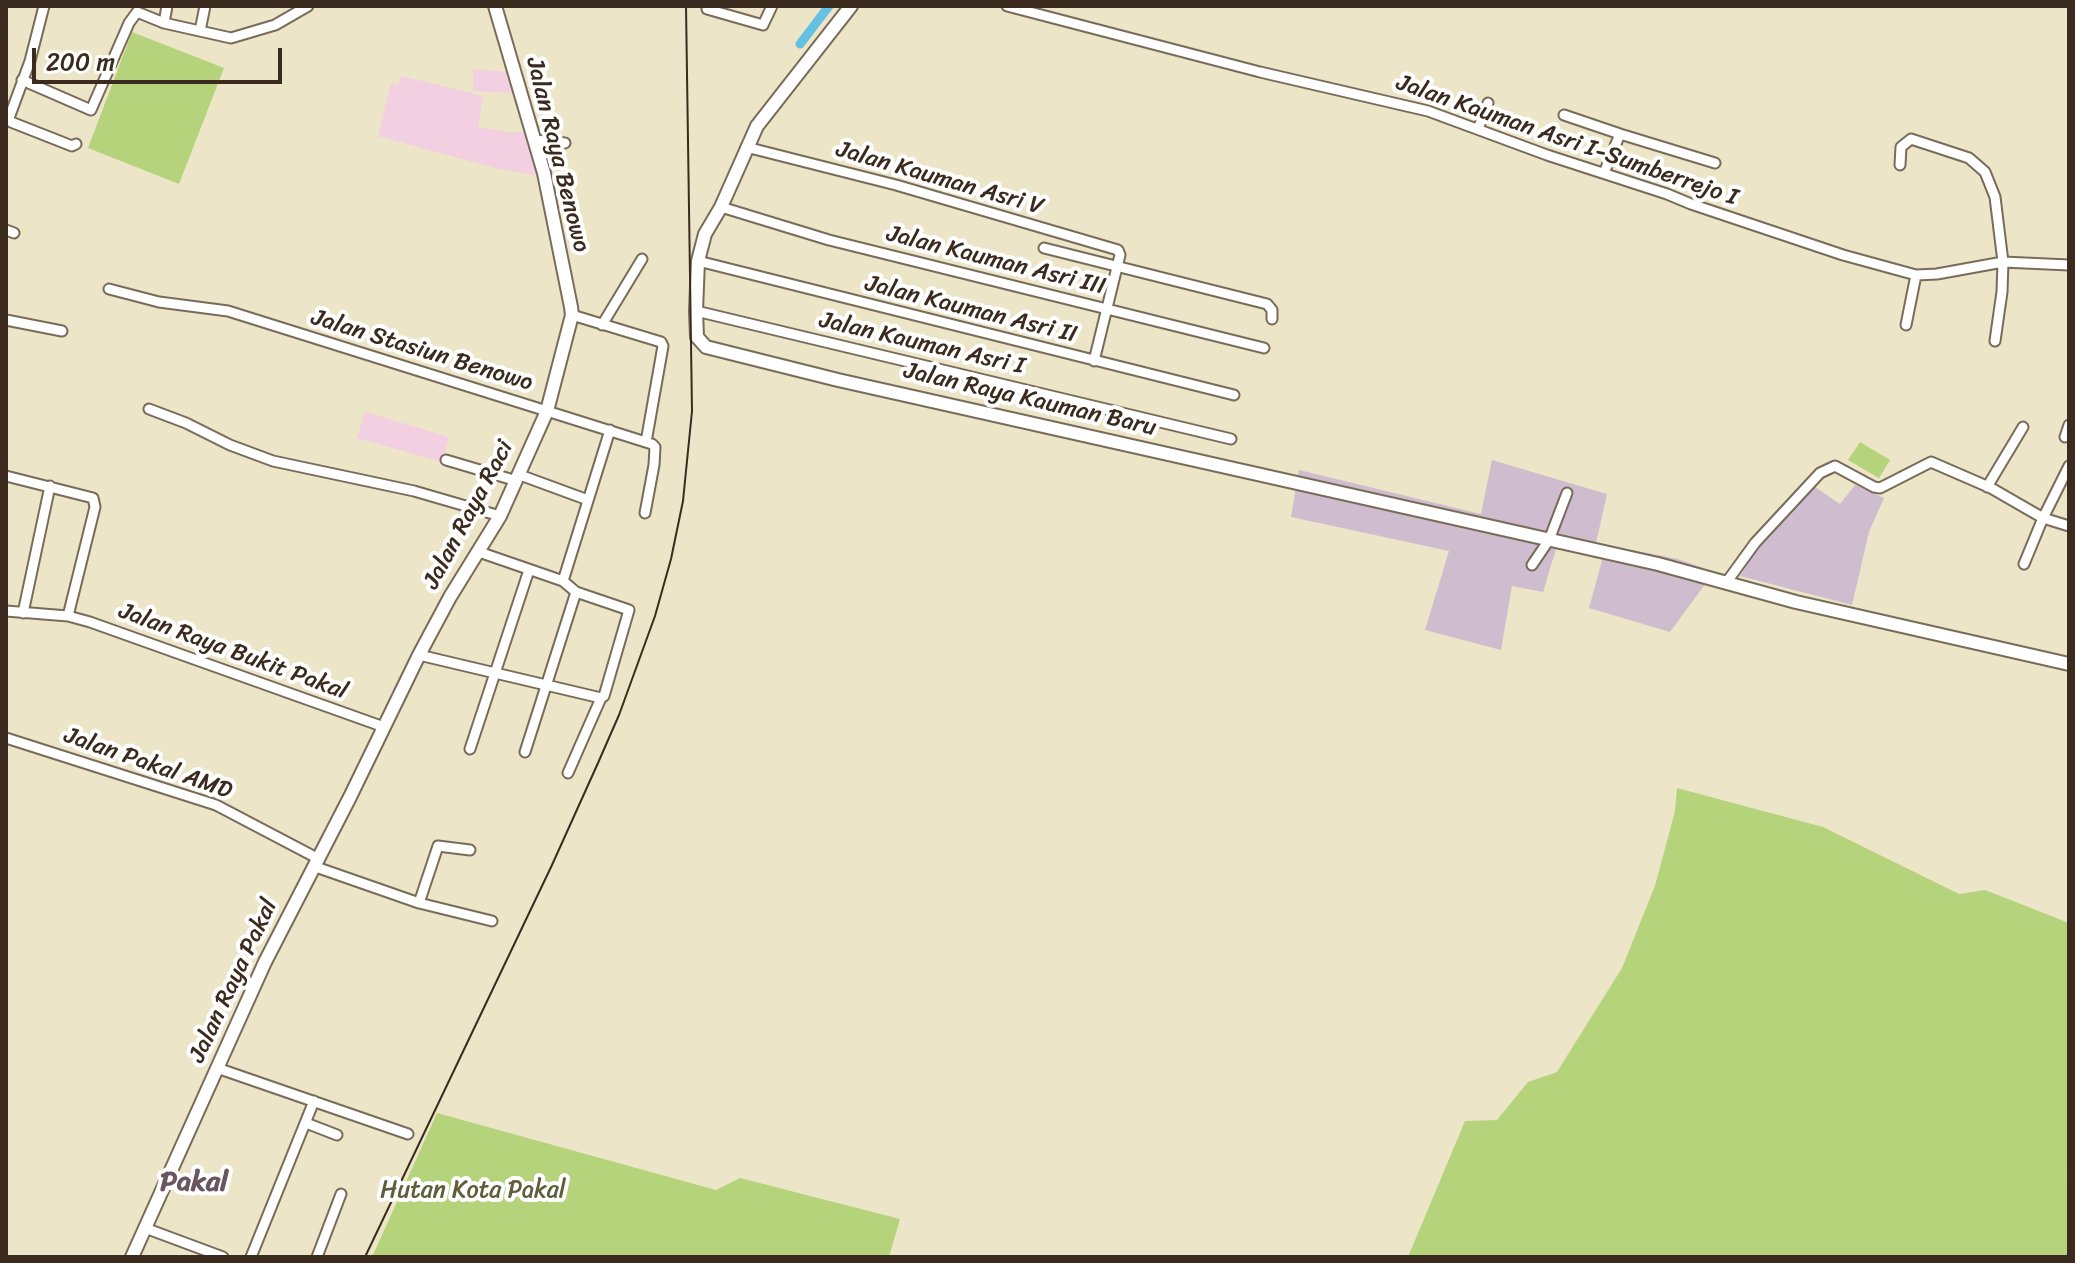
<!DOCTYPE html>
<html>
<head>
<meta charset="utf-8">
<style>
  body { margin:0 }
  #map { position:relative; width:2075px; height:1263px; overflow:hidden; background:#ede5c7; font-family:Sriracha,sans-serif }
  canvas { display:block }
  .frame { position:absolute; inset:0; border:8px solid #3b2a1e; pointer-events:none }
  .scale { position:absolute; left:32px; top:48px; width:250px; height:36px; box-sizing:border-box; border:4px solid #3b2a1e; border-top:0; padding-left:10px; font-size:24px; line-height:28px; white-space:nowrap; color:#3b2a1e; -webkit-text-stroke:6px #fff; paint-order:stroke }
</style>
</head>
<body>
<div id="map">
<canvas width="2075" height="1263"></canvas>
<div class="frame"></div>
<div class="scale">200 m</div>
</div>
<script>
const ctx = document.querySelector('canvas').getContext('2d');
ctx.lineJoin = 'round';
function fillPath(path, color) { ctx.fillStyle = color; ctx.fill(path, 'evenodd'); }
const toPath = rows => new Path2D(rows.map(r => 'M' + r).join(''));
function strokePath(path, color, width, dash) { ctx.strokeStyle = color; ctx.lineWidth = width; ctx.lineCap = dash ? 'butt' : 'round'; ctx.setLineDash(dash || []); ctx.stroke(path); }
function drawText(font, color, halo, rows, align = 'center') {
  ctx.font = font + ' Sriracha,sans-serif'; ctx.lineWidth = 8; ctx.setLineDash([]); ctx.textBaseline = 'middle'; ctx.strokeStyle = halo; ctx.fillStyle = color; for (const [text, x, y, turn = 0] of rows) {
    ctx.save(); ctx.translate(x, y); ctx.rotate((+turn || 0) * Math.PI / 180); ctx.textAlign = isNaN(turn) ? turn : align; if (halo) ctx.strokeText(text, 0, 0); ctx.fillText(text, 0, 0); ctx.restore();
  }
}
fillPath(toPath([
  [473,69,510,72,513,93,473,91],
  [401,76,483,96,478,127,513,133,530,131,540,176,495,168,378,136,391,83,398,85],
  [365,412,449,437,442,462,357,438]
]), '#f2cfe1');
fillPath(toPath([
  [1492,460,1607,494,1596,543,1678,559,1714,572,1670,632,1589,608,1603,557,1556,549,1543,592,1512,586,1501,650,1425,630,1449,551,1291,517,1299,470,1481,514],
  [1855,485,1884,498,1869,532,1852,605,1740,576,1765,537,1815,487,1840,504]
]), '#cfbdcf');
fillPath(toPath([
  [132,32,224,68,179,184,88,148],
  [1860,442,1890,460,1879,478,1848,460],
  [1677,788,1823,827,1959,894,1985,890,2069,923,2069,1170,2066,1176,2069,1177,2069,1257,1408,1257,1465,1121,1497,1120,1528,1082,1557,1072,1622,968,1655,886,1675,811],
  [437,1113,716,1190,740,1178,900,1219,889,1257,372,1257]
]), '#b4d37b');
strokePath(toPath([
  [800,44,829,6]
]), '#64c1e2', 9);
const street = toPath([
  [44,6,30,61,9,118,11,122,72,146,76,144],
  [1007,6,1260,72,1428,111,1547,155,1667,194,1691,204,1843,255,1916,275,1937,274,2003,262,2069,265],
  [707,9,763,25,772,6],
  [164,23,167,6],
  [200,31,205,6],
  [22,80,91,110,129,23,137,12,164,23,231,38,275,25,308,6],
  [1564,115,1620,134],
  [1478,129,1488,103],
  [534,140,565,143],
  [746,147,896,185,1118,250,1120,255,1094,361],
  [1900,165,1901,147,1911,139,1969,158,1985,172,1995,197,2003,262,2002,292,1995,341],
  [1604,173,1620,134,1715,163],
  [721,207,829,240,1264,348],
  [6,230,14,233],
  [1044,248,1267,304,1272,310,1272,319],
  [698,261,1234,395],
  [109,289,159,302,228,311,652,444,655,447,654,465,645,513],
  [696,311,1231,439],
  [572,315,661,342,663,346,646,442],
  [6,320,62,331],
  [602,325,642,259],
  [1906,325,1916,275],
  [149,409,186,423,230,445,273,461,414,491,500,516],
  [2065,437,2069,425],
  [446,460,517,481],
  [520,475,588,500],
  [6,476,93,498,95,507,68,616],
  [1987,487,2023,427],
  [2024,564,2043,518,2069,466],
  [1532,565,1549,540,1567,493],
  [563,581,610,430],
  [1726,583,1755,543,1820,473,1835,466,1874,487,1880,488,1931,462,1991,488,2043,518,2069,526],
  [6,611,68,616,90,622,384,727],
  [23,613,50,486],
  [419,655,601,698,604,696,629,610,576,592,563,581,479,552],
  [6,738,216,805,317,858],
  [470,749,529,570],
  [525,752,576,592],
  [568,773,601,698],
  [313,866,419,903,438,846,470,850],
  [419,903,492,921],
  [217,1068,408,1134],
  [306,1123,337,1135],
  [145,1228,223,1257],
  [251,1257,314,1101],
  [317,1257,341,1194]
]);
const secondary = toPath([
  [851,6,757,126,721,207,705,234,698,261,696,311,697,337,706,347,838,380,1658,564,1796,602,2069,664],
  [132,1257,265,962,350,797,419,655,450,597,500,516,547,411,572,315,571,307,544,173,495,6]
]);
strokePath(street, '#796b59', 13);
strokePath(secondary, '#796b59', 16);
strokePath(street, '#fff', 9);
strokePath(secondary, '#fff', 12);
strokePath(toPath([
  [365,1257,552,865,598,763,619,715,655,616,671,559,683,501,692,411,686,6]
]), '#3b2a1e', 2);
drawText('24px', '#3b2a1e', '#fff', [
  ["Jalan Kauman Asri I-Sumberrejo I",1567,141,19],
  ["Jalan Raya Benowo",557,155,76],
  ["Jalan Kauman Asri V",940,179,16],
  ["Jalan Kauman Asri III",996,261,14],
  ["Jalan Kauman Asri II",971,310,14],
  ["Jalan Kauman Asri I",922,344,13],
  ["Jalan Stasiun Benowo",422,351,17],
  ["Jalan Raya Kauman Baru",1030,400,13],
  ["Jalan Raya Raci",469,515,-62],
  ["Jalan Raya Bukit Pakal",233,652,20],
  ["Jalan Pakal AMD",148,764,19],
  ["Jalan Raya Pakal",234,981,-65]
]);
drawText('24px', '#5f5d3a', '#fff', [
  ["Hutan Kota Pakal",473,1191]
]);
drawText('bold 28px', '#6a565e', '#fff', [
  ["Pakal",194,1183]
]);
</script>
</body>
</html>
